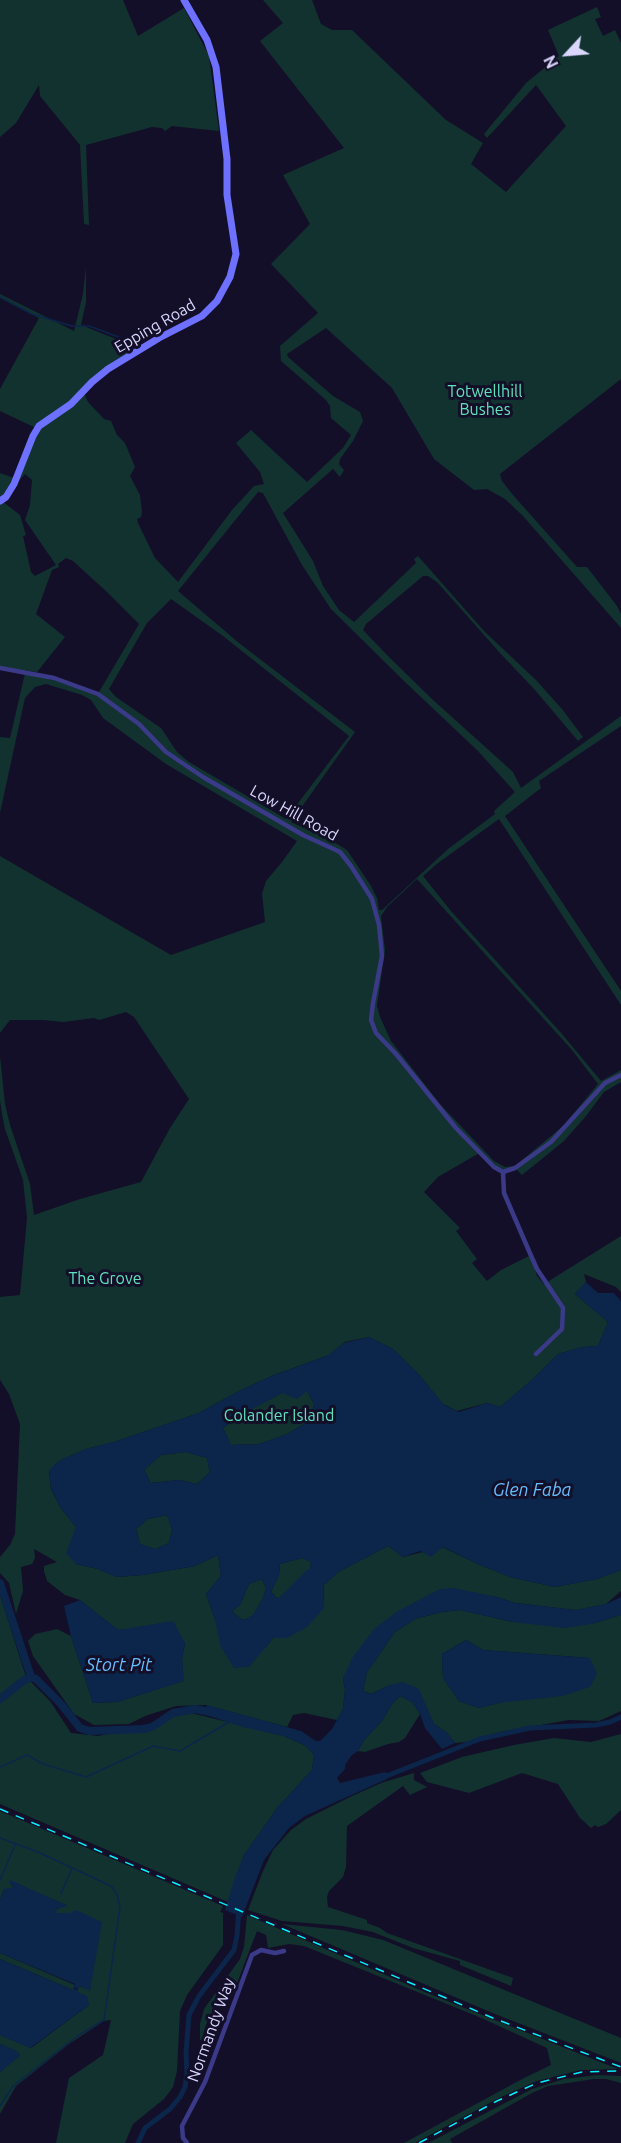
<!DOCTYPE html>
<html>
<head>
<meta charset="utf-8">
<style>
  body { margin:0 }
  #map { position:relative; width:621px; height:2143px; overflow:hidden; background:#130f28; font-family:Ubuntu,sans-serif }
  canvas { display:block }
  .north { position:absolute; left:537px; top:24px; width:60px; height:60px; -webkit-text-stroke:4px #130f28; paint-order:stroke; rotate:244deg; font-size:16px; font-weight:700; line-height:24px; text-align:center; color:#dad7ff }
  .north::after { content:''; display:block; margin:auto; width:21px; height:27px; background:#dad7ff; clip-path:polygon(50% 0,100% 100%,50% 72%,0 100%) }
</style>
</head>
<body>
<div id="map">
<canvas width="621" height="2143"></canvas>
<div class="north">N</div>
</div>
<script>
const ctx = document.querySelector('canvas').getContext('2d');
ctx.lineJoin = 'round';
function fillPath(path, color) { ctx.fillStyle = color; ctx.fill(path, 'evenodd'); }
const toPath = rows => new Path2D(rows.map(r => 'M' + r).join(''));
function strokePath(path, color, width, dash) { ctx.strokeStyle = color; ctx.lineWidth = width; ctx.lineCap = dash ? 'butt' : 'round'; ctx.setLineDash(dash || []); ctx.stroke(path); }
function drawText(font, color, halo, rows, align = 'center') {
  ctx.font = font + ' Ubuntu,sans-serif'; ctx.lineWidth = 6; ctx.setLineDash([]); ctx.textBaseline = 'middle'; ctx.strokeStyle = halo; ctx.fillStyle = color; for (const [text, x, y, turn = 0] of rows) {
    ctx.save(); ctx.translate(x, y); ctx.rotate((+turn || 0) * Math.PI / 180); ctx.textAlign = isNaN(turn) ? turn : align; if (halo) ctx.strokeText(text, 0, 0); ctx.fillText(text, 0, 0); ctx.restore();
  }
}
fillPath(toPath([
  [0,0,123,0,138,36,184,8,209,56,219,131,172,126,165,131,162,128,152,127,86,145,89,225,84,224,80,145,40,96,39,85,16,123,0,137],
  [263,0,312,0,321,24,332,30,352,30,446,120,483,143,471,164,506,192,566,126,536,85,487,138,484,134,526,83,559,56,548,30,597,7,601,17,595,19,603,36,615,30,621,43,621,379,500,474,502,481,513,495,577,567,587,567,617,606,621,614,621,628,523,516,505,499,487,489,474,490,434,459,392,388,326,328,287,354,288,357,333,396,360,412,363,421,353,441,340,459,339,464,344,470,340,477,333,469,283,513,313,561,323,586,339,610,354,622,416,563,414,559,418,556,485,632,536,680,562,709,583,737,578,741,535,690,500,653,437,582,428,576,423,576,366,624,363,630,388,656,432,699,513,772,521,788,621,716,621,726,539,781,541,788,505,816,621,991,621,1005,499,819,438,863,423,876,451,911,562,1034,601,1081,621,1070,621,1082,604,1092,586,1116,564,1141,522,1175,515,1168,503,1172,493,1167,481,1152,438,1177,424,1192,460,1228,456,1231,477,1259,472,1263,487,1281,501,1270,531,1255,537,1276,544,1284,621,1236,621,1292,616,1287,584,1274,586,1282,575,1294,608,1322,598,1346,582,1347,558,1354,533,1379,500,1407,487,1403,457,1411,443,1404,420,1376,393,1349,369,1337,345,1342,329,1355,274,1375,239,1391,199,1413,114,1442,86,1449,59,1461,49,1471,51,1489,60,1507,76,1527,76,1564,98,1569,117,1577,143,1575,195,1566,218,1555,221,1576,206,1594,215,1620,265,1648,273,1638,323,1609,324,1585,338,1572,388,1546,403,1557,442,1547,478,1564,510,1577,555,1587,597,1579,621,1570,621,1591,606,1604,576,1610,515,1603,497,1597,440,1589,343,1678,345,1690,343,1709,337,1720,304,1713,293,1715,287,1727,206,1705,176,1706,145,1716,129,1724,94,1725,74,1714,33,1656,28,1641,35,1634,57,1629,71,1636,93,1703,117,1702,183,1681,182,1659,185,1643,141,1628,118,1630,80,1600,65,1595,47,1581,44,1571,44,1566,57,1562,34,1549,35,1558,32,1564,21,1567,23,1591,16,1614,9,1583,0,1573,0,1557,10,1545,15,1534,20,1424,9,1394,0,1380,0,1297,20,1295,27,1218,23,1180,5,1129,2,1114,0,1100,0,1056,5,1104,10,1125,30,1184,34,1215,80,1199,141,1182,170,1128,189,1099,134,1017,126,1012,99,1020,94,1018,63,1022,44,1020,10,1020,0,1033,0,856,171,955,265,922,262,894,266,881,282,862,297,841,166,764,103,718,91,700,82,695,46,684,35,687,25,698,0,813,0,737,10,738,25,673,99,692,139,624,107,592,73,561,66,558,58,564,59,567,52,570,36,614,65,637,37,672,0,667,0,473,17,479,36,428,0,411,0,389,39,318,13,305,0,298,0,294,74,331,83,294,86,267,86,302,81,325,141,349,114,342,131,351,124,360,83,391,88,402,104,419,111,421,117,435,125,443,135,467,130,476,140,495,142,512,141,517,137,519,138,523,155,558,178,582,232,510,254,486,264,484,260,472,236,443,251,430,307,482,343,448,351,435,331,418,330,406,326,400,281,361,280,346,318,313,271,264,310,224,283,175,344,148,260,41,283,23],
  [25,474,32,480,30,505,25,520,56,565,35,576,31,572,23,536,26,535,20,515,2,501],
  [258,492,263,493,302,565,331,609,405,682,478,751,515,792,494,811,495,814,448,849,382,910,379,910,377,898,371,886,347,850,332,841,291,822,355,732,239,643,178,591],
  [171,599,223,636,349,736,286,819,189,762,177,752,161,728,116,697,109,689,147,623],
  [417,879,572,1050,598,1084,563,1126,515,1166,505,1167,494,1161,440,1104,391,1041,380,1017,377,1006,385,950,381,916,387,907],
  [307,1391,314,1404,310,1421,285,1435,259,1444,231,1445,223,1428,239,1415,282,1393],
  [186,1452,207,1458,210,1472,197,1484,179,1480,151,1483,144,1470,161,1455],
  [167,1515,172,1529,169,1543,155,1549,140,1544,136,1529,148,1519],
  [302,1558,311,1562,310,1570,278,1599,271,1592,279,1575,280,1564],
  [262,1579,266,1588,263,1598,253,1616,244,1620,238,1617,232,1611,240,1605,249,1584],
  [0,1595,26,1677,50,1701,71,1733,98,1736,112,1733,144,1733,157,1727,171,1717,187,1712,284,1736,306,1746,314,1755,312,1770,277,1808,244,1855,228,1902,0,1804],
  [460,1610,513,1622,591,1624,621,1615,621,1711,599,1721,569,1720,500,1732,467,1742,455,1743,446,1732,434,1724,418,1689,390,1685,371,1694,363,1691,367,1672,395,1632,415,1619,442,1612],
  [466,1640,483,1650,590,1658,499,1703,479,1708,459,1701,443,1678,442,1654],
  [400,1696,412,1702,420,1714,405,1738,399,1742,388,1744,365,1752,358,1751,364,1740,382,1721,392,1704],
  [621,1734,621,1810,606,1824,598,1827,595,1825,591,1828,580,1818,558,1784,522,1773,469,1793,427,1782,420,1773,462,1757,514,1745,554,1738,591,1742],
  [414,1773,414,1780,427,1787,410,1795,403,1786,347,1826,346,1867,343,1877,329,1891,327,1897,328,1907,367,1920,367,1923,380,1928,387,1933,513,1978,511,1986,460,1965,460,1961,413,1948,373,1932,343,1926,282,1921,248,1910,263,1871,273,1850,291,1830,306,1819,352,1796,381,1783],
  [0,1811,223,1906,220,1912,223,1913,223,1945,187,1995,180,2011,177,2071,173,2087,164,2099,133,2124,125,2143,56,2143,69,2078,103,2055,111,2020,104,2021,69,2044,16,2086,0,2114,0,2072,20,2055,16,2051,0,2044,0,2035,31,2048,89,2005,77,1992,79,1986,90,1990,71,1913,56,1913,55,1910,66,1905,10,1881,11,1885,15,1887,14,1889,4,1889,0,1900],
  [247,1915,427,1993,618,2069,581,2070,537,2081,499,2098,415,2143,404,2143,524,2078,551,2065,547,2048,479,2017,304,1946,289,1944,268,1948,266,1935,257,1931,234,1991,222,1987,211,2016,209,2016,203,2034,215,2038,213,2044,200,2040,200,2024,204,2009,240,1959,244,1947],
  [282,1924,342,1930,383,1940,621,2038,621,2063,495,2014],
  [0,1953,75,1985,73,1990,0,1959],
  [597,2075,621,2076,621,2083,606,2079,594,2079,548,2086,532,2093,450,2139,452,2143,428,2143,532,2089,564,2079]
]), '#123230');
fillPath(toPath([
  [586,1282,598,1293,614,1293,621,1301,621,1570,597,1579,555,1587,510,1577,478,1564,443,1547,431,1557,420,1551,403,1557,388,1546,338,1572,324,1585,323,1609,307,1627,287,1638,273,1638,249,1667,234,1668,221,1647,215,1620,206,1594,221,1576,218,1555,195,1566,143,1575,117,1577,98,1569,76,1564,66,1553,76,1527,60,1507,51,1488,49,1470,59,1461,86,1449,114,1442,199,1413,239,1391,274,1375,327,1356,344,1343,369,1337,393,1349,420,1376,444,1405,459,1412,487,1403,500,1407,533,1379,558,1354,582,1347,598,1346,608,1322,575,1294],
  [307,1391,314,1404,310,1421,285,1435,259,1444,231,1445,223,1428,239,1416,282,1393,297,1399],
  [186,1452,207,1458,210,1472,197,1484,179,1480,151,1483,144,1470,161,1455],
  [167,1515,172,1529,169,1543,155,1549,140,1544,136,1529,148,1519],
  [302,1558,311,1562,310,1569,307,1570,278,1599,271,1592,279,1575,280,1564],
  [262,1579,266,1588,263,1598,253,1615,244,1620,238,1617,232,1611,240,1605,249,1584],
  [453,1588,497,1597,515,1603,576,1610,606,1604,621,1597,621,1615,591,1624,564,1628,513,1622,460,1610,442,1612,415,1619,395,1632,367,1672,363,1691,371,1694,390,1685,403,1682,419,1689,434,1724,446,1732,455,1743,442,1749,425,1728,420,1714,412,1702,400,1696,392,1704,382,1721,364,1740,358,1751,351,1756,345,1765,345,1769,337,1778,340,1783,385,1772,389,1775,387,1779,305,1816,289,1828,264,1860,242,1917,225,1910,235,1877,244,1855,277,1808,312,1770,314,1755,306,1746,284,1736,243,1727,203,1714,207,1705,301,1731,316,1741,320,1741,332,1729,343,1709,345,1690,343,1678,353,1657,374,1629,398,1611,440,1589],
  [80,1600,118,1630,173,1621,185,1643,182,1659,184,1681,117,1702,93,1703,71,1636,64,1606],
  [466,1640,483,1650,590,1658,597,1674,590,1687,562,1696,499,1703,479,1708,459,1701,443,1678,442,1654],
  [10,1880,68,1906,56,1909,57,1913,70,1913,76,1910,102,1922,90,1991,80,1986,78,1989,74,1987,75,1984,0,1953,0,1900,4,1889,15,1887,9,1883],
  [0,1959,73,1990,74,1988,78,1990,77,1992,87,1996,89,2005,30,2048,0,2035],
  [0,2044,17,2051,20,2056,0,2072]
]), '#0b254b');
strokePath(toPath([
  [0,297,32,314,72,326,89,326,132,342],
  [0,1767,27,1755,43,1764,86,1777,153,1746,180,1751,229,1722],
  [0,1838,38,1852,111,1886,117,1894,120,1907,104,2020,79,2035,13,2086,0,2106],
  [0,1880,15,1845],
  [61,1894,72,1868]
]), '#0b254b', 1.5);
strokePath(toPath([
  [384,1777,480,1739,530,1728,596,1725,610,1722,621,1717],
  [138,2143,145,2128,170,2109,180,2097,185,2087,187,2073,186,2053,189,2015,199,1996,234,1950,237,1936,239,1908]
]), '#0b254b', 5);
strokePath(toPath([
  [0,1583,31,1677,36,1679,61,1704,80,1728,89,1731,143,1729,152,1727,173,1713,195,1709,215,1713],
  [0,1699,23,1681,31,1677]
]), '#0b254b', 8);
strokePath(toPath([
  [0,668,54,678,98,694,139,724,166,752,203,777,303,835,340,852,351,866,372,899,379,925,382,956,373,1003,371,1020,376,1033,396,1054,456,1128,494,1167,503,1172],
  [503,1172,504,1193,529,1251,537,1269,563,1308,562,1329,536,1354],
  [503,1172,515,1168,551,1142,605,1083,621,1075],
  [187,2143,183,2138,182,2126,205,2082,252,1955,261,1950,275,1953,284,1951]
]), '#3a3a88', 4.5);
strokePath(toPath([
  [0,501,6,497,14,484,33,436,39,426,71,404,92,382,108,369,159,338,202,316,217,301,230,277,236,254,227,195,227,159,216,67,207,40,184,0]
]), '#6e70ff', 7);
strokePath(toPath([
  [0,1809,493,2018,621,2067],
  [419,2143,497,2101,537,2083,582,2072,619,2071]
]), '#03f0ff', 1.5, [9, 8]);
drawText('16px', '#dad7ff', '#130f28', [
  ["Epping Road",155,326,-30],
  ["Low Hill Road",294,813,29],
  ["Normandy Way",211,2030,-70]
]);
drawText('16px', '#5fe2bc', '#130f28', [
  ["Totwellhill",485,392],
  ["Bushes",485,410],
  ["The Grove",105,1279],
  ["Colander Island",279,1416]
]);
drawText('italic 18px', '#65beff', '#130f28', [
  ["Glen Faba",532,1490],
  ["Stort Pit",119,1665]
]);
</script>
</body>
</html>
